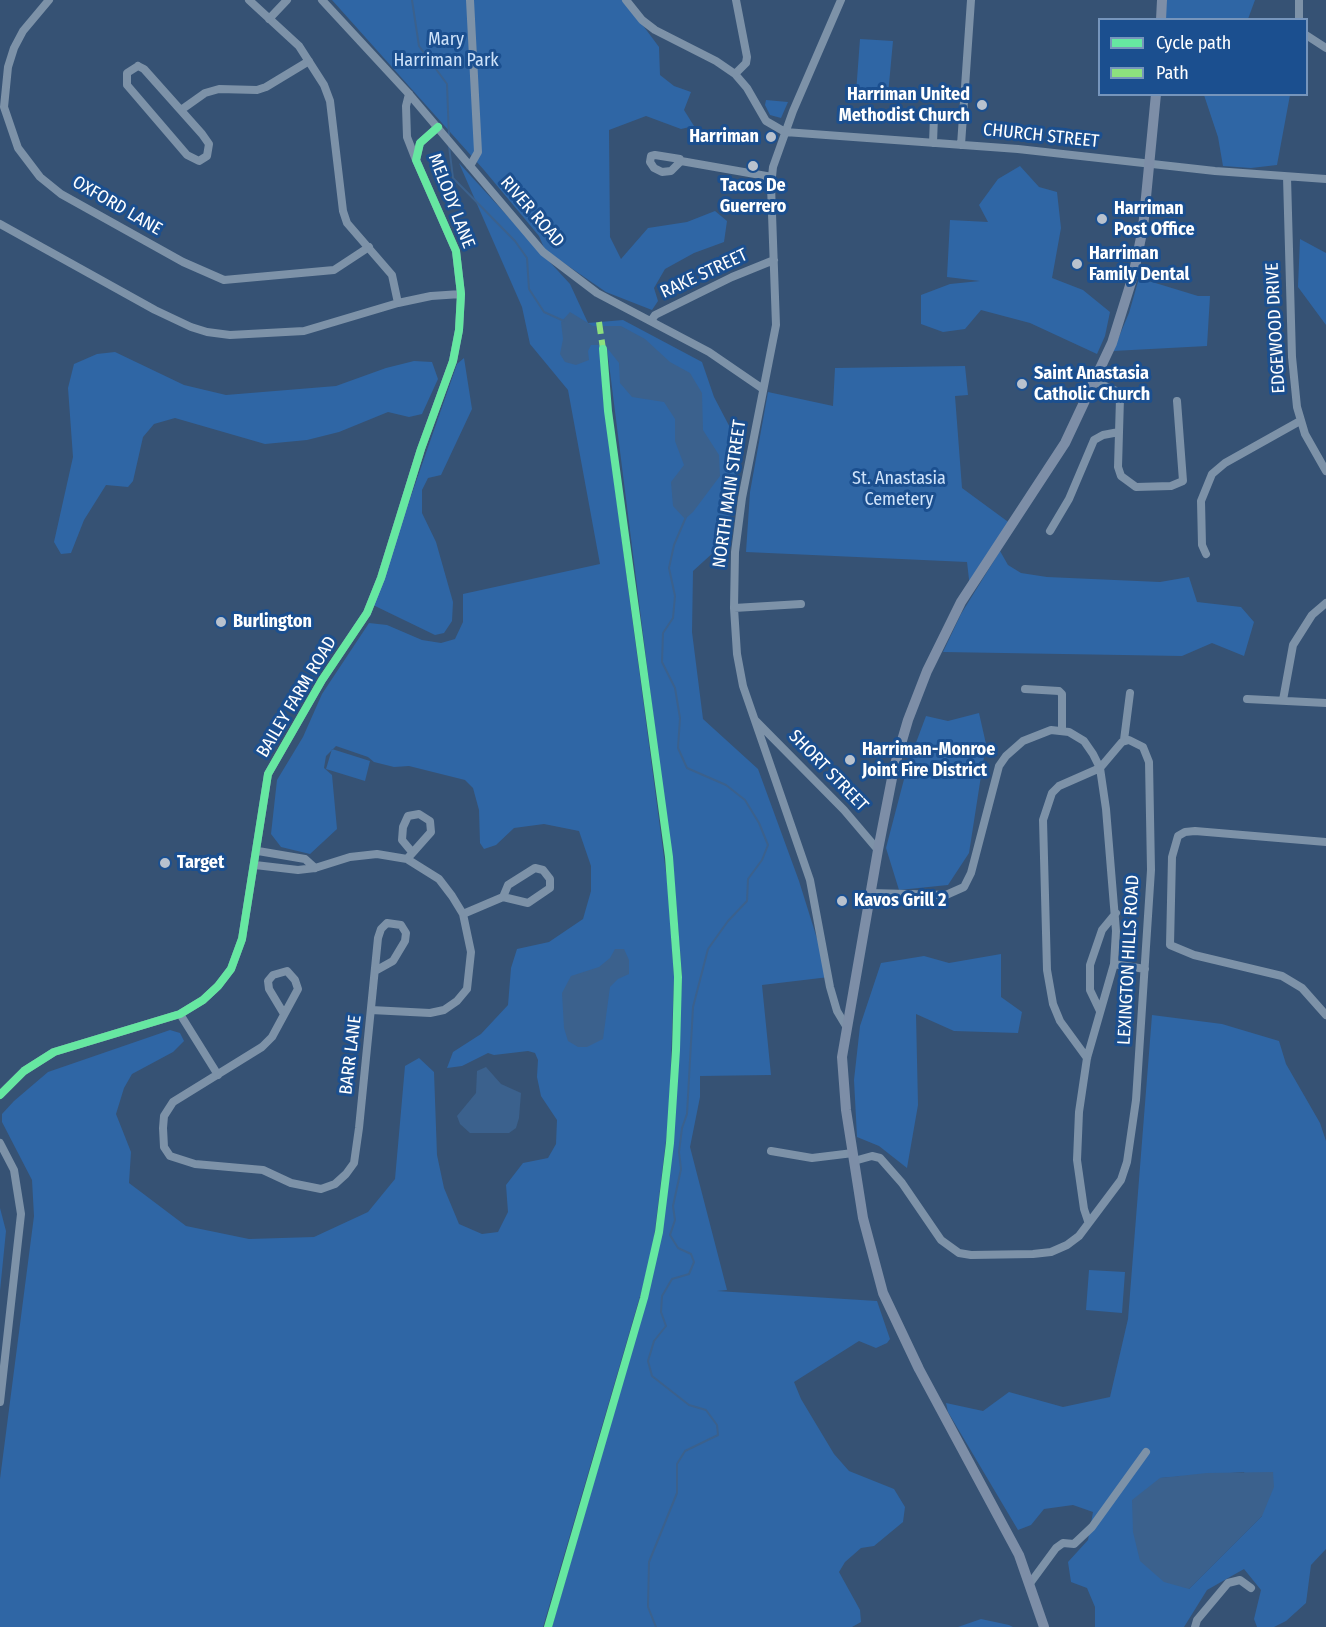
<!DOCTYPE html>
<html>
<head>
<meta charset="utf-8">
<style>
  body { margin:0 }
  #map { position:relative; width:1326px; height:1627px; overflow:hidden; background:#365274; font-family:"Fira Sans Condensed",sans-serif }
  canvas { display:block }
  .legend { position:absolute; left:1098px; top:18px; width:210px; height:78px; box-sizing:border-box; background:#1b4f8f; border:2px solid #7695bc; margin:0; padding:8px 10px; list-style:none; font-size:18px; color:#fff }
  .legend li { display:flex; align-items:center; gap:12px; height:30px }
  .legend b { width:30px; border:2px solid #7695bc }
</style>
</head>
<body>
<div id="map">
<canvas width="1326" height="1627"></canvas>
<ul class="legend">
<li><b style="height:8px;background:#66e7a1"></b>Cycle path</li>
<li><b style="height:8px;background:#8de07e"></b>Path</li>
</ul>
</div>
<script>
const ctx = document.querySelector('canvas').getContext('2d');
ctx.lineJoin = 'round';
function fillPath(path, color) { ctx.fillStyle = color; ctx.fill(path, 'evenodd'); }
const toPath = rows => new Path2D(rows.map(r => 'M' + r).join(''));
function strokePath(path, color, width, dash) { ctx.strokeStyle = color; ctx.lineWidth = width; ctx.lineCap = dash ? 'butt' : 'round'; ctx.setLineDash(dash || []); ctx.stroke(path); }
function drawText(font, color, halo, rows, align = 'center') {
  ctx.font = font + ' "Fira Sans Condensed",sans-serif'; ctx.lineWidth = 6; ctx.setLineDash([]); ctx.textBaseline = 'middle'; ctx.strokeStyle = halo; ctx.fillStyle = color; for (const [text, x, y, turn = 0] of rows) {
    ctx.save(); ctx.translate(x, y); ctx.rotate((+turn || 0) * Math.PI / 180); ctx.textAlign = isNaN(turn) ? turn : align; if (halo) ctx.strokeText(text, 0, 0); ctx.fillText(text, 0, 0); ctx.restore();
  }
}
fillPath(toPath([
  [332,0,624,0,659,47,660,75,674,86,691,92,684,110,694,126,681,129,646,116,609,130,610,237,621,259,648,228,687,222,715,211,727,221,724,242,694,253,665,269,654,288,658,301,652,310,606,292,545,250,539,236,484,170],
  [1162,0,1255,0,1248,19,1161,20],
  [860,39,893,41,888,95,856,93],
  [1204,95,1290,95,1277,165,1251,168,1223,166,1218,137],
  [766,100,788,102,781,118,770,115,765,105],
  [459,163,570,284,588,323,623,320,702,362,714,397,735,437,737,470,726,541,693,571,692,632,703,719,758,769,799,881,829,977,762,985,771,1075,700,1076,700,1097,690,1147,727,1290,717,1291,877,1301,890,1339,887,1343,876,1348,859,1341,794,1382,801,1399,834,1454,849,1471,894,1489,905,1507,903,1522,874,1546,861,1548,845,1562,839,1572,860,1610,861,1622,852,1627,552,1627,650,1287,643,1286,543,1627,0,1627,0,1479,34,1216,32,1180,2,1122,2,1114,14,1101,48,1072,170,1030,180,1033,184,1041,173,1052,132,1074,124,1088,116,1114,131,1152,129,1183,186,1226,249,1239,314,1237,368,1212,395,1179,405,1066,419,1058,434,1072,437,1155,444,1188,459,1224,482,1234,498,1232,508,1212,506,1185,523,1163,548,1158,556,1144,557,1120,541,1096,537,1077,538,1060,535,1053,528,1051,494,1055,488,1053,462,1066,447,1068,453,1052,481,1034,508,1005,511,968,517,949,549,942,583,919,591,891,591,866,579,831,544,824,514,828,496,845,484,849,480,843,479,810,473,788,465,780,409,766,394,767,374,762,368,757,336,746,326,756,324,768,332,775,337,829,310,854,281,847,271,834,277,780,303,737,322,694,369,623,387,625,422,640,441,643,455,639,463,622,463,594,600,564,568,390,530,344,522,307],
  [600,345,607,348,675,888,682,975,674,1129,663,1226,650,1286,643,1285,653,1246,669,1116,674,977,668,888,603,398],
  [1020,166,1039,187,1057,192,1061,228,1052,278,1083,290,1110,312,1105,336,1097,354,1030,323,981,310,965,329,943,332,921,324,921,295,950,284,980,281,947,277,950,220,988,222,979,205,998,179],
  [1300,239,1326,253,1326,325,1298,287],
  [1139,278,1198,296,1210,296,1207,346,1113,351,1129,313],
  [115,352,184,385,226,395,336,386,386,368,414,361,432,362,438,379,422,414,409,417,388,412,339,432,307,440,265,444,175,418,154,424,143,437,133,481,128,487,106,485,84,520,71,553,61,554,54,542,73,457,68,388,74,364,97,354],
  [464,358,472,409,441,475,428,478,422,490,422,513,436,542,453,602,452,621,444,633,435,635,373,605,457,364],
  [965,366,968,395,955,396,962,488,1011,524,970,588,967,562,746,552,750,492,768,392,833,406,835,368],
  [1000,551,1008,565,1021,573,1047,577,1160,582,1189,577,1197,602,1241,607,1254,622,1244,656,1212,643,1182,656,943,652,961,614],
  [979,713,986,744,969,853,948,885,899,890,886,848,908,764,926,716,948,721],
  [332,749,370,761,365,781,326,769],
  [1001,954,1001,997,1022,1012,1018,1033,954,1031,916,1014,918,1105,907,1168,879,1146,857,1137,854,1080,860,1026,881,963,924,956,949,963],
  [1152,1015,1222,1024,1279,1041,1286,1064,1320,1123,1326,1141,1326,1549,1311,1565,1306,1603,1286,1621,1274,1627,1257,1627,1254,1619,1261,1590,1244,1569,1207,1590,1184,1627,1095,1627,1095,1607,1087,1588,1071,1582,1068,1562,1088,1540,1093,1512,1073,1505,1044,1509,1031,1525,1018,1530,948,1412,946,1403,983,1411,1009,1392,1063,1407,1110,1397,1128,1319],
  [1244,1472,1262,1516,1189,1589,1160,1478],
  [0,1208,6,1231,0,1291],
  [1089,1270,1125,1272,1122,1313,1086,1310],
  [981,1619,1009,1625,1013,1627,958,1627]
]), '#2f66a5');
fillPath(toPath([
  [570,312,593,326,621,326,645,339,670,362,690,373,702,393,703,430,719,455,720,476,693,512,685,519,673,506,671,482,684,465,675,441,675,419,664,402,632,397,620,383,619,363,608,349,600,345,591,345,588,351,589,360,576,365,565,362,560,354,563,339,561,322],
  [615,949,624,949,629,960,629,974,618,979,610,987,603,1039,587,1047,578,1047,568,1041,564,1028,562,993,571,976,599,967,610,958],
  [486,1067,501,1084,521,1093,519,1118,516,1128,509,1133,470,1133,460,1124,457,1116,476,1093,477,1071],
  [1273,1472,1274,1487,1262,1516,1189,1589,1164,1582,1140,1561,1133,1532,1132,1500,1160,1478,1207,1473]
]), '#3b618d');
strokePath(toPath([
  [412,0,419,46,447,84,449,137],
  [449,146,453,178,515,241,527,258,529,289,544,312,564,321],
  [656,1627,648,1607,649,1562,677,1493,677,1464,685,1451,718,1435,717,1425,706,1410,689,1405,652,1376,648,1361,654,1341,666,1326,661,1312,662,1296,672,1279,689,1274,694,1262,691,1254,678,1248,670,1235,675,1220,673,1206,681,1169,679,1152,682,1128,687,1114,693,1007,708,949,728,921,747,901,748,879,762,860,768,845,759,823,745,800,726,785,687,768,678,748,680,718,675,688,662,662,663,633,673,618,675,596,669,568,674,545,686,517]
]), '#3b618d', 2);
strokePath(toPath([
  [49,0,23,31,14,48,8,67,4,107,18,148,40,177,61,194,183,262,224,280,334,270,369,247],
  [249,0,299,46,324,85,330,101,343,211,347,223,392,275,398,303],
  [322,0,409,94,543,252,597,293,709,352,763,389],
  [470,0,478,152,470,166],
  [626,0,642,20,655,30,716,61,735,74,747,88,766,121,785,132,1018,149,1215,171,1326,179],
  [841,0,793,111,773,167,771,186,776,325,742,498,735,552,734,608,737,654,743,686,810,880,830,987,837,1011,846,1026],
  [1299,0,1299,20],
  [269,19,287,0],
  [1306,35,1326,48],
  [138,66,144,69,202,134,209,144,207,156,199,161,187,155,127,85,127,73,138,66],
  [735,74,746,63,747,57,736,0],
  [409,94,406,106,407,137,416,160],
  [181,110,205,93,219,89,257,90,266,87,309,61],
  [933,143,934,116],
  [961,145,971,0],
  [655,155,680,159,681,161,671,171,662,172,654,168,650,162,651,156,655,155],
  [681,161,772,177],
  [1287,177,1292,357,1297,407,1305,434,1326,471],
  [0,224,155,310,191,327,207,332,230,335,304,331,398,303,431,296,461,294],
  [651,321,655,315,732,277,774,260],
  [1096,382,1116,391,1120,398,1118,467,1121,476,1136,487,1171,486,1183,481,1177,401],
  [1050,531,1069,499,1094,440,1103,435,1119,432],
  [1206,554,1202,545,1201,501,1212,474,1225,463,1300,421],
  [734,608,801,604],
  [1025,689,1059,691,1062,694,1062,731],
  [1247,699,1326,703],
  [1283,700,1293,645,1312,615,1326,603],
  [755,720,844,810,878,850],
  [1124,740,1130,693],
  [1326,842,1195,831,1185,832,1178,836,1172,857,1170,945,1194,955,1282,976,1302,988,1326,1015],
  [258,851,305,859,315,868],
  [407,859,431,832,430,821,419,814,408,816,403,827,402,840,412,852],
  [255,865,298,870,315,868,350,857,377,854,407,859,439,879,452,896,463,914,471,952,467,989,457,1001,444,1010,430,1013,371,1010],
  [870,893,946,895,964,887,971,873,999,766,1006,756,1023,741,1051,730,1069,732,1084,741,1093,754,1100,768,1106,809,1116,931,1114,964,1087,1058,1079,1112,1077,1160,1084,1209,1088,1221],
  [463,914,503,897,528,903,550,888,550,879,543,870,535,868,508,885,503,897],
  [1114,964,1145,969],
  [1100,1011,1090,990,1090,965,1102,930,1116,913],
  [180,1014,218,1075],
  [284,1014,269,989,268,981,273,975,287,971,295,980,298,989,272,1037,262,1047,173,1102,164,1116,163,1128,164,1147,170,1156,195,1164,263,1170,291,1183,321,1189,335,1184,346,1174,354,1163,359,1128,378,938,381,929,387,923,401,925,406,933,405,941,393,961,375,971],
  [0,1095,24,1071,54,1052,180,1014,203,1000,218,986,231,969,242,939,268,774,322,680,367,613,381,578,421,449,453,361,459,330,461,294,456,251,416,160,420,143,438,127],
  [0,1143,14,1170,21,1214,0,1402],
  [771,1151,812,1158,853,1153],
  [854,1161,872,1156,880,1158,902,1183,941,1240,959,1253,971,1255,1033,1254,1051,1252,1067,1245,1079,1236,1121,1180,1127,1162,1136,1100,1151,870,1149,762,1143,747,1129,740,1122,742,1100,768,1059,786,1052,793,1043,820,1047,970,1053,1004,1060,1021,1087,1058],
  [1031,1582,1056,1548,1063,1543,1074,1544,1092,1527,1146,1452],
  [1195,1627,1197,1620,1228,1583,1240,1580,1251,1588]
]), '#7d92a8', 8);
strokePath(toPath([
  [1161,20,1162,0],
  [1044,1627,1019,1555,919,1369,883,1293,863,1218,846,1110,842,1057,878,850,894,768,908,720,927,671,961,602,1065,443,1112,343,1133,276,1143,228,1156,94]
]), '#7d8ea7', 10);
strokePath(toPath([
  [599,322,603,349]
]), '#8de07e', 6, [12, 6]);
strokePath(toPath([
  [0,1095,24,1071,54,1052,180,1014,203,1000,218,986,231,969,242,939,268,774,322,680,367,613,381,578,421,449,453,361,459,330,461,294,456,251,416,160,420,143,438,127],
  [548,1627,644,1298,659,1232,670,1143,676,1050,678,977,669,857,608,411,603,349]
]), '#66e7a1', 8);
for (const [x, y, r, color] of [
  [982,105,6,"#b9c2ce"],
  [771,137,6,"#b9c2ce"],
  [753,166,6,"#b9c2ce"],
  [1102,219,6,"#b9c2ce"],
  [1077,264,6,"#b9c2ce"],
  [1022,384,6,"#b9c2ce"],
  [221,622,6,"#b9c2ce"],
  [850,760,6,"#b9c2ce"],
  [165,863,6,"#b9c2ce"],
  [842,901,6,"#b9c2ce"]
]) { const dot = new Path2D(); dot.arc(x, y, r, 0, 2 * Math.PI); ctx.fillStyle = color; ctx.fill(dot); strokePath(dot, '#1b4f8f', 2); }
drawText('18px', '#cfe3fa', '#1b4f8f', [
  ["Mary",446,40],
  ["Harriman Park",446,61],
  ["St. Anastasia",899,479],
  ["Cemetery",899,500]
]);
drawText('bold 18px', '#fff', '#1b4f8f', [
  ["Harriman United",970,95,"right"],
  ["Methodist Church",970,116,"right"],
  ["Harriman",759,137,"right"],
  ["Tacos De",753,186,"center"],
  ["Guerrero",753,207,"center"],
  ["Harriman",1114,209],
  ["Post Office",1114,230],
  ["Harriman",1089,254],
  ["Family Dental",1089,275],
  ["Saint Anastasia",1034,374],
  ["Catholic Church",1034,395],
  ["Burlington",233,622],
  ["Harriman-Monroe",862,750],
  ["Joint Fire District",862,771],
  ["Target",177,863],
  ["Kavos Grill 2",854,901]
], 'left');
drawText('18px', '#fff', '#1b4f8f', [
  ["CHURCH STREET",1041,136,6],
  ["MELODY LANE",451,201,69],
  ["OXFORD LANE",117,206,30],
  ["RIVER ROAD",532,212,49],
  ["RAKE STREET",704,274,-25],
  ["EDGEWOOD DRIVE",1276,328,-93],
  ["NORTH MAIN STREET",730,494,-82],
  ["BAILEY FARM ROAD",297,697,-59],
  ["SHORT STREET",828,771,46],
  ["LEXINGTON HILLS ROAD",1129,960,-87],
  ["BARR LANE",351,1055,-83]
]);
</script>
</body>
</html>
